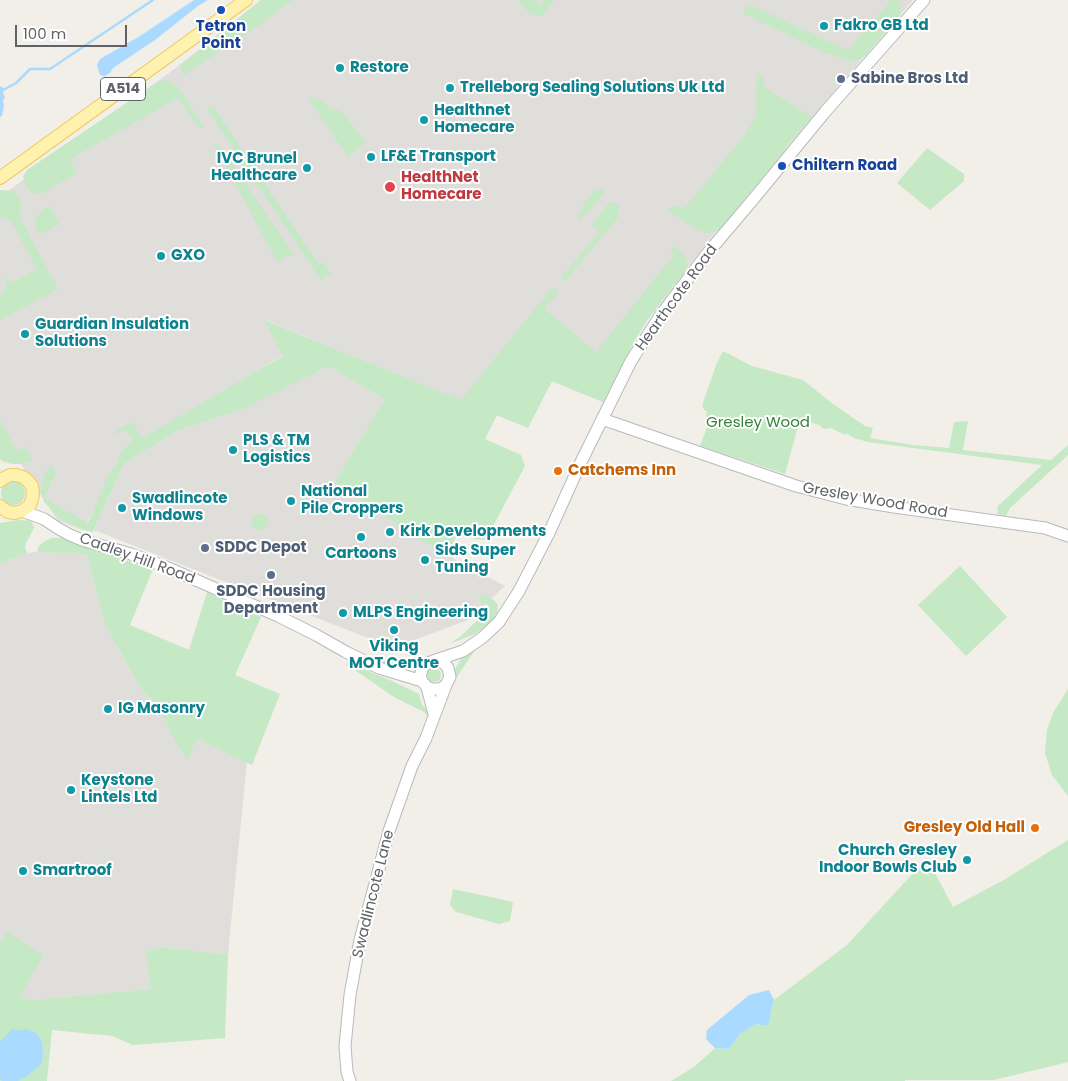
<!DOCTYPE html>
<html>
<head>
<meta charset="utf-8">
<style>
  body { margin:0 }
  #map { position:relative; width:1068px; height:1081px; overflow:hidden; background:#f1efe8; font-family:Poppins,sans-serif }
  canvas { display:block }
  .scale { position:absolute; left:15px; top:25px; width:112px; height:22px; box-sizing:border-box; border:2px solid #5f6368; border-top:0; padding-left:6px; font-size:15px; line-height:18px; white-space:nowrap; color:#5f6368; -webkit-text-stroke:4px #fff; paint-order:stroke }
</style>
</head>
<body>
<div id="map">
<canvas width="1068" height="1081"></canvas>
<div class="scale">100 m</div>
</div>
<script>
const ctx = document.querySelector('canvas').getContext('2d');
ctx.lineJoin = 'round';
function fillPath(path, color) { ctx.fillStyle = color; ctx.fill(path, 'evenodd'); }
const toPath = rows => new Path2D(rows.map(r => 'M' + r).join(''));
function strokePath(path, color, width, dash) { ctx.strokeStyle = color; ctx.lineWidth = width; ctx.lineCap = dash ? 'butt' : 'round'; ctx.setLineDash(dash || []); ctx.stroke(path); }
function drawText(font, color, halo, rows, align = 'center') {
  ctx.font = font + ' Poppins,sans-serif'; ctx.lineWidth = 4; ctx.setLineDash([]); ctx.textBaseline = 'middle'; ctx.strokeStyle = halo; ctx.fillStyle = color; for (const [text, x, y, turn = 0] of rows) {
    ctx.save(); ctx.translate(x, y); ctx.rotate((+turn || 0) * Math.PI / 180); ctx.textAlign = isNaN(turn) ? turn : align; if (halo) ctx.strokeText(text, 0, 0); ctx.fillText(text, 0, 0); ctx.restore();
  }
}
fillPath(toPath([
  [261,0,913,0,812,117,701,250,642,325,603,402,551,381,528,428,265,320,283,355,122,456,83,530,58,521,0,432,0,197,173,70],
  [328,366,386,399,335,482,415,537,463,564,505,586,468,620,393,648,94,530,124,464,177,431,241,410,298,380],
  [37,552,87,554,105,625,143,692,152,699,156,711,165,719,170,732,187,759,197,739,247,762,228,954,158,947,146,952,152,989,31,1000,20,996,7,931,0,942,0,563,27,553]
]), '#e0deda');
fillPath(toPath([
  [261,0,292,0,264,22,184,75,181,70,181,65],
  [518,0,535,0,539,5,545,0,554,0,543,15,538,16,530,14],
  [889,0,899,1,901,4,900,16,865,56,858,60,852,61,827,54,743,13,748,4,848,50,890,2],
  [757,71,764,80,763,87,812,117,785,148,786,149,720,229,715,232,705,233,697,230,667,210,674,205,684,209,745,135,756,115],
  [168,80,179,88,205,129,198,127,178,98,70,159,77,173,42,193,33,194,26,185,23,177,27,170,159,81],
  [308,98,323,100,330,109,340,110,366,142,348,157],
  [213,106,319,265,323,262,331,274,321,280,207,109],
  [213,143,220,146,294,255,289,257,284,257,278,263],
  [927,148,964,174,964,181,930,210,897,183],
  [601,189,603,189,604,193,581,220,577,217,584,208,582,206,594,191],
  [0,190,14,191,19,197,21,206,20,218,58,289,0,320,0,297,5,288,6,277,11,283,37,269,11,221,0,216],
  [615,202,621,207,617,211,620,215,561,286,565,281,561,278,599,232,591,225,609,203],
  [49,206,59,224,39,235,35,227,36,220,40,212],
  [673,246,682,253,686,259,688,265,686,270,649,318,635,340,603,402,552,381,528,428,497,415,485,439,521,455,525,466,492,528,488,540,474,539,463,533,456,537,447,555,415,537,335,482,385,399,328,366,241,410,177,431,124,464,93,532,83,530,60,518,44,502,41,492,43,480,48,467,52,465,56,473,44,498,88,523,108,475,119,460,121,451,131,443,132,439,125,429,115,436,116,431,132,422,142,438,283,356,264,320,461,400,553,287,559,292,544,309,596,352,674,255,670,251],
  [723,351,752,366,803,380,833,404,865,426,873,428,870,438,913,445,949,448,954,422,968,421,963,450,1051,460,1068,445,1068,455,1010,508,1006,516,997,514,998,506,1042,465,868,442,854,438,846,433,845,435,831,428,824,429,819,425,800,419,785,474,700,446,708,425,705,423,707,411,705,411,702,406,716,365],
  [0,420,17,451,26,446,33,460,23,464,12,464,2,461,0,459],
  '1 493a12 12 0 1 1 24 0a12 12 0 1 1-24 0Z',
  '252 522a8 8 0 1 1 16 0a8 8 0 1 1-16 0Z',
  [19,520,31,521,34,527,33,530,26,543,25,548,27,553,0,563,0,523],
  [52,538,61,538,123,555,127,557,110,556,138,563,153,569,130,625,189,650,207,592,261,617,235,675,280,694,252,765,197,739,187,760,170,732,165,719,156,711,152,699,143,692,105,625,87,554,37,552,39,546,45,541],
  [960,566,1007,617,966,656,918,605],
  [485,594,495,601,498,605,497,613,494,618,487,625,475,634,449,644,460,637,484,614,488,605,481,603,480,598],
  [480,643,454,681,454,671,461,659],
  [424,655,416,659,402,664,392,665,385,664,372,657,401,661],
  [353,661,372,673,392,681,419,694,422,705,428,711,429,717,427,723,427,715,424,712,394,697,346,664],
  '427 675a7 7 0 1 1 14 0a7 7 0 1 1-14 0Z',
  [1068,689,1068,796,1052,775,1045,753,1047,730,1053,713],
  [1068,840,1068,1062,994,1080,905,1080,905,1081,671,1081,694,1067,715,1048,729,1049,740,1034,756,1024,768,1026,774,1000,847,945,927,858,953,907,1002,881],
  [453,889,513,902,510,921,499,924,456,912,450,905],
  [7,931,43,956,20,996,31,1000,151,989,146,952,158,947,228,954,225,1038,133,1045,112,1036,52,1030,47,1081,0,1081,0,942]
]), '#c5e8c5');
fillPath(toPath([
  [194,0,208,0,198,6,155,40,113,68,110,73,105,76,100,75,97,65,100,59,140,36],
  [0,86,5,89,3,93,5,98,3,100,4,106,2,116,0,117],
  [769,990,774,1000,768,1026,756,1024,740,1034,729,1049,715,1048,706,1039,707,1030,749,995],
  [12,1029,19,1031,24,1029,33,1031,39,1036,42,1043,43,1055,41,1065,24,1078,18,1081,2,1081,0,1078,0,1042]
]), '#aadaff');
strokePath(toPath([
  [5,89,16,83,30,69,50,69,153,0]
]), '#aadaff', 2.5);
const secondary = toPath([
  [602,419,796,486,846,499,894,507,1045,528,1068,536],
  [22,511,44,519,59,529,70,535,82,540,131,554,166,567,278,616,316,635,346,652,379,668,422,681],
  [433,661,463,651,482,638,499,622,519,591,549,533,581,462,631,361,660,316,706,255,751,202,825,112,924,0],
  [427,687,432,689,440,689,446,685,450,677,448,668,445,664,439,661,433,661,424,665,422,670,420,676,422,681,427,687,434,714],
  [350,1081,347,1072,345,1046,350,995,360,940,389,831,412,766,426,738,446,685]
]);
const primary = toPath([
  [0,178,246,0],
  [0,481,4,478,10,475,16,475,23,477,28,481,32,486,33,493,32,499,30,505,22,511,15,513,8,512,0,506]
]);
strokePath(secondary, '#b6babf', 13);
strokePath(primary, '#f2c960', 14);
strokePath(secondary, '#fff', 11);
strokePath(primary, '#fff2af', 12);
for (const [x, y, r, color] of [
  [221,10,5,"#1a4fb4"],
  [824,26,5,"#0f9aa8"],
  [340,68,5,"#0f9aa8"],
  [841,79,5,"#5c6f8a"],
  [450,88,5,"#0f9aa8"],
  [424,120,5,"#0f9aa8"],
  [371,157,5,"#0f9aa8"],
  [782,166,5,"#1a4fb4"],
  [307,168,5,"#0f9aa8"],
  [390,187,6,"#e0444e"],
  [161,256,5,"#0f9aa8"],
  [25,334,5,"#0f9aa8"],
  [233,450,5,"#0f9aa8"],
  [558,471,5,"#e8710a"],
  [291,501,5,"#0f9aa8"],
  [122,508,5,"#0f9aa8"],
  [390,532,5,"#0f9aa8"],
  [361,537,5,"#0f9aa8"],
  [205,548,5,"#5c6f8a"],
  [425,560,5,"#0f9aa8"],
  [271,575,5,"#5c6f8a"],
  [343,613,5,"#0f9aa8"],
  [394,630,5,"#0f9aa8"],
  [108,709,5,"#0f9aa8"],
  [71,790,5,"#0f9aa8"],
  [1035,828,5,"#e8710a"],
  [967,860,5,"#0f9aa8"],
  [23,871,5,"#0f9aa8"]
]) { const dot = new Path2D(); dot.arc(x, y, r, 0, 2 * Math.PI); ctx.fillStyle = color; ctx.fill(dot); strokePath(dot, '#fff', 2); }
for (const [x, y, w] of [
  [123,89,45]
]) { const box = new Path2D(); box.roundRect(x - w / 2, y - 11.5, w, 23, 4); ctx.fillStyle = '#fff'; ctx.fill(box); strokePath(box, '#5f6368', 1); }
drawText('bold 14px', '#5f6368', null, [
  ["A514",123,89]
]);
drawText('bold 15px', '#0d838f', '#fff', [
  ["Fakro GB Ltd",834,26],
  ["Restore",350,68],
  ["Trelleborg Sealing Solutions Uk Ltd",460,88],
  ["Healthnet",434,111],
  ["Homecare",434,128],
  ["LF&E Transport",381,157],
  ["IVC Brunel",297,159,"right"],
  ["Healthcare",297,176,"right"],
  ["GXO",171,256],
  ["Guardian Insulation",35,325],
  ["Solutions",35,342],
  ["PLS & TM",243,441],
  ["Logistics",243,458],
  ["National",301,492],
  ["Pile Croppers",301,509],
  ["Swadlincote",132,499],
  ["Windows",132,516],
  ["Kirk Developments",400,532],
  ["Sids Super",435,551],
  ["Tuning",435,568],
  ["Cartoons",361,554,"center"],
  ["MLPS Engineering",353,613],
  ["Viking",394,647,"center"],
  ["MOT Centre",394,664,"center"],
  ["IG Masonry",118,709],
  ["Keystone",81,781],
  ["Lintels Ltd",81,798],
  ["Church Gresley",957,851,"right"],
  ["Indoor Bowls Club",957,868,"right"],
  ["Smartroof",33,871]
], 'left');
drawText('bold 15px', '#164399', '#fff', [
  ["Tetron",221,27],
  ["Point",221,44],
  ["Chiltern Road",792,166,"left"]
]);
drawText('bold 15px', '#4e5e75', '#fff', [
  ["Sabine Bros Ltd",851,79],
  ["SDDC Depot",215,548],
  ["SDDC Housing",271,592,"center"],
  ["Department",271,609,"center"]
], 'left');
drawText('bold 15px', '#be3a42', '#fff', [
  ["HealthNet",401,178],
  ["Homecare",401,195]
], 'left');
drawText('15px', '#5f6368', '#fff', [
  ["Hearthcote Road",677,298,-54],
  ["Gresley Wood Road",875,501,10],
  ["Cadley Hill Road",137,559,20],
  ["Swadlincote Lane",374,894,-76]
]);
drawText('15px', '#348238', '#fff', [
  ["Gresley Wood",758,423]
]);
drawText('bold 15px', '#c56008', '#fff', [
  ["Catchems Inn",568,471],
  ["Gresley Old Hall",1025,828,"right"]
], 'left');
</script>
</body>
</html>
